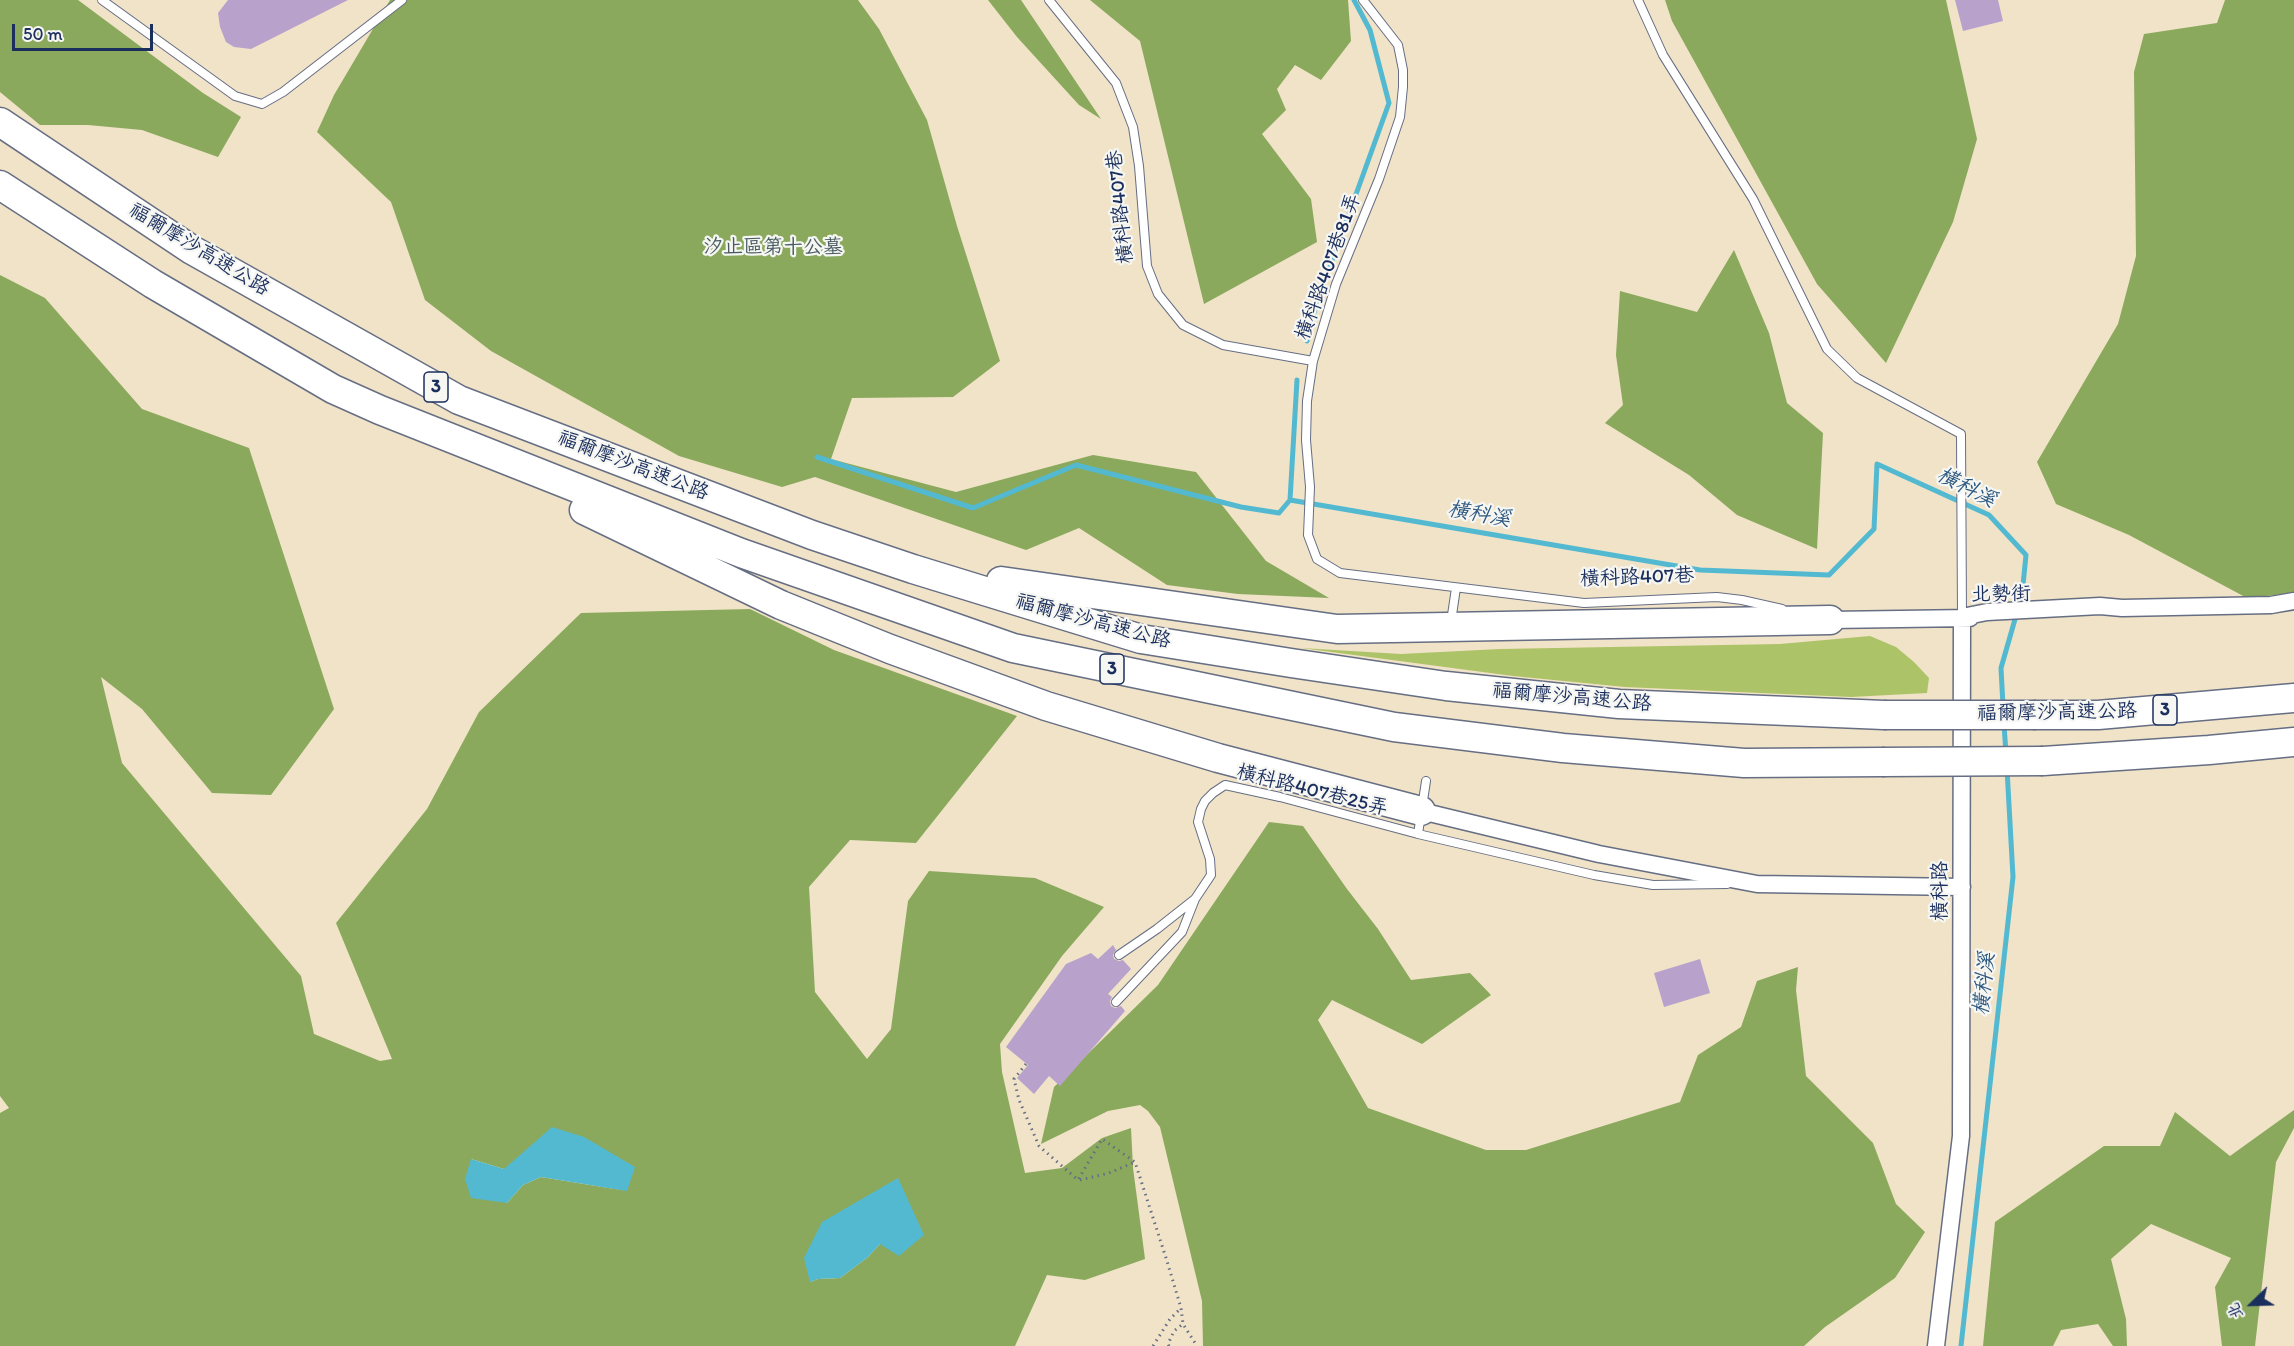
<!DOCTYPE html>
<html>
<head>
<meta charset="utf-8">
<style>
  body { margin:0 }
  #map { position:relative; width:2294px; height:1346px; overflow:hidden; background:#f0e3c8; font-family:Itim,"LXGW WenKai TC",sans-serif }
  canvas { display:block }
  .north { position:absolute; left:2222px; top:1274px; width:60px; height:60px; -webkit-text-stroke:4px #f6f6f2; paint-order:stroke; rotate:247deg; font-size:16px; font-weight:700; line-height:24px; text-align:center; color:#1b2f5e }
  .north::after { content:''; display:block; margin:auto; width:21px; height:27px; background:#1b2f5e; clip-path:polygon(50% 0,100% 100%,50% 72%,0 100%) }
  .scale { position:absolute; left:12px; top:24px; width:141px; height:27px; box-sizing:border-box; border:3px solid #1b2f5e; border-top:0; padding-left:8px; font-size:18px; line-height:21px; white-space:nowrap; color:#1b2f5e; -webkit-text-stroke:4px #f6f6f2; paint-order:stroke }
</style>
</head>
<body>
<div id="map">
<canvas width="2294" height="1346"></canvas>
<div class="north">北</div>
<div class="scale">50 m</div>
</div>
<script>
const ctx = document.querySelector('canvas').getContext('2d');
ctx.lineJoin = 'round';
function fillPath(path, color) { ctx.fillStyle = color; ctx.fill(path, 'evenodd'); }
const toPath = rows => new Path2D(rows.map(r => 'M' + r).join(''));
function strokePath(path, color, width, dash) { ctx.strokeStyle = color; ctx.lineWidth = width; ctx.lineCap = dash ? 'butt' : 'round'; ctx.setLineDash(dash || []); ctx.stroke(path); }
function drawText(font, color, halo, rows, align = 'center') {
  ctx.font = font + ' Itim,"LXGW WenKai TC",sans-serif'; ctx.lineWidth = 4.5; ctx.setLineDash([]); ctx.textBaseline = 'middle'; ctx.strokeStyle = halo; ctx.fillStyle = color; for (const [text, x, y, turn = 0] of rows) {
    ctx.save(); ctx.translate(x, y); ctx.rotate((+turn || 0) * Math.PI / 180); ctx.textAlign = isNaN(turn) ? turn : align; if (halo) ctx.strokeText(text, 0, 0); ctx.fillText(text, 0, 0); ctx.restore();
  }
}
fillPath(toPath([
  [1870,636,1896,647,1914,662,1929,678,1927,693,1851,697,1625,687,1513,676,1301,648,1401,654,1500,649,1780,644]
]), '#adc367');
fillPath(toPath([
  [0,0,78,0,203,93,241,117,218,157,142,130,88,125,40,125,0,92],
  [390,0,858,0,879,29,927,120,957,226,1000,361,953,397,852,398,831,459,956,492,1093,455,1196,472,1266,561,1329,598,1238,594,1167,585,1079,528,1026,550,815,477,782,487,679,456,491,351,425,300,391,202,317,132,334,95],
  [988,0,1021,0,1101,119,1079,105,1017,37],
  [1090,0,1348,0,1351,41,1321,80,1295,65,1277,89,1286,110,1262,134,1311,199,1317,242,1204,304,1140,41],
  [1665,0,1946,0,1977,139,1953,222,1886,363,1817,284,1672,21],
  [2225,0,2294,0,2294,593,2247,598,2129,535,2056,504,2037,462,2118,324,2136,256,2134,72,2144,34,2217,23],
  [1734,250,1769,333,1787,403,1823,433,1817,549,1737,515,1689,475,1605,423,1623,405,1616,355,1620,291,1697,312],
  [0,275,45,298,142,409,249,448,334,709,271,795,212,793,142,709,101,677,122,763,301,976,314,1034,380,1061,392,1059,336,923,427,809,479,712,581,613,750,609,834,650,1017,716,916,843,850,840,809,887,815,992,867,1059,891,1029,908,901,929,871,1035,878,1104,907,1062,956,1000,1044,1002,1072,1025,1173,1062,1168,1102,1138,1131,1128,1133,1168,1145,1259,1085,1280,1047,1275,1015,1346,0,1346,0,1113,9,1108,0,1096],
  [471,1159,504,1169,627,1191,541,1177,523,1185,507,1203],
  [899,1179,880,1244,868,1257,840,1278,818,1279,810,1282],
  [1269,822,1303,826,1347,889,1378,929,1411,980,1470,973,1491,995,1422,1044,1332,1000,1318,1020,1368,1108,1486,1150,1526,1150,1680,1102,1698,1055,1741,1027,1757,981,1798,967,1796,990,1806,1076,1873,1143,1896,1204,1925,1232,1895,1278,1825,1327,1804,1346,1203,1346,1202,1301,1160,1127,1148,1111,1140,1105,1108,1111,1041,1144,1054,1087,1158,985],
  [2294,1110,2294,1128,2276,1162,2255,1346,2222,1346,2215,1287,2231,1258,2151,1224,2111,1259,2126,1319,2127,1346,2113,1346,2098,1324,2061,1330,2053,1346,1983,1346,1995,1222,2104,1146,2160,1146,2175,1112,2230,1156]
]), '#8aa95c');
fillPath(toPath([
  [552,1127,584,1137,635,1167,627,1191,541,1177,523,1185,507,1203,471,1198,465,1179,471,1159,504,1169],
  [898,1178,924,1235,899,1256,880,1244,868,1257,840,1278,818,1279,810,1282,804,1258,822,1222]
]), '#53b9d1');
strokePath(toPath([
  [1307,341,1316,305,1389,103,1370,30,1354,0],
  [1297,380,1290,500,1700,570,1829,575,1874,529,1877,464,1989,515,2026,555,2022,595,2001,668,2003,706],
  [817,457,973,508,1076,465,1241,507,1279,513,1290,500],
  [2004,724,2006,754],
  [1961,1346,2013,877,2007,769]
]), '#53b9d1', 5);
fillPath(toPath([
  [228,0,348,0,251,49,234,47,226,42,220,27,218,13],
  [1955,0,1998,0,2003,21,1963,31],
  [1113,945,1116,950,1113,955,1114,959,1119,961,1123,960,1131,969,1108,994,1112,997,1110,1001,1111,1006,1115,1008,1121,1006,1125,1011,1060,1086,1049,1076,1034,1094,1017,1078,1028,1065,1006,1047,1066,964,1091,953,1098,959],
  [1700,959,1710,993,1664,1007,1654,973]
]), '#b8a2cb');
const lane = toPath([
  [102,0,235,96,262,104,283,92,402,0],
  [1049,0,1116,83,1133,127,1139,166,1147,266,1158,294,1183,325,1223,345,1313,361],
  [1363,0,1398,45,1403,70,1403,87,1400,117,1379,179,1336,284,1313,361,1307,401,1306,440,1310,487,1308,535,1317,559,1340,573,1584,603,1717,597,1742,600,1782,609],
  [1638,0,1663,55,1753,199,1827,349,1857,378,1961,434,1962,617],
  [1452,615,1456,588],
  [1418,834,1426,781],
  [1119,955,1157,929,1195,899,1211,875,1210,859,1198,822,1201,809,1205,801,1213,793,1225,785,1280,797,1418,834,1594,875,1653,885,1727,884],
  [1116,1002,1182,932,1195,899]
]);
const street = toPath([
  [1962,617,1987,612,2100,606,2122,608,2271,605,2294,601],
  [1830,620,1970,618],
  [1421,811,1599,854,1757,884,1962,887],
  [1936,1346,1961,1136,1962,617]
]);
const highway = toPath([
  [0,122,192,250,459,400,812,535,913,569,1141,639,1291,663,1446,686,1619,704,1884,715],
  [0,185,153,284,333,389,380,410,741,553,1013,648,1394,727,1563,748,1744,763,1882,762],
  [584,510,781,605,890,649,1046,706,1218,758,1421,811],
  [1001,581,1337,629,1830,620],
  [2036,715,2098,715,2294,698],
  [2043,761,2209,750,2294,742]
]);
strokePath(lane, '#666e83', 10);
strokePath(street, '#666e83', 19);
strokePath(highway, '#666e83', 31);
strokePath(toPath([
  [1026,1064,1014,1079,1019,1100,1039,1146,1078,1180,1102,1139,1135,1162,1166,1258,1181,1308,1183,1324,1197,1346],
  [1080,1180,1109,1173,1135,1162],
  [1153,1346,1170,1319,1180,1309],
  [1169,1346,1168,1344,1174,1331,1183,1324]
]), '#666e83', 3, [1.5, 4.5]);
strokePath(lane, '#fff', 8);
strokePath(street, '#fff', 16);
strokePath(highway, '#fff', 28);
const highwayBridge = toPath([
  [1884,715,2036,715],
  [1882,762,2043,761]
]);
strokePath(highwayBridge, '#666e83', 31, []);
strokePath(highwayBridge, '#fff', 28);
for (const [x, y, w] of [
  [436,387,24],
  [1112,669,24],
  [2165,710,24]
]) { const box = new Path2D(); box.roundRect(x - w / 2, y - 15, w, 30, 4.5); ctx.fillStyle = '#f6f6f2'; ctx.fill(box); strokePath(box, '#1b2f5e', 1.5); }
drawText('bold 18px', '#1b2f5e', null, [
  ["3",436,387],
  ["3",1112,669],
  ["3",2165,710]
]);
drawText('20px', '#1b2f5e', '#f6f6f2', [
  ["橫科路407巷",1121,207,-96],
  ["福爾摩沙高速公路",199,250,31],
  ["橫科路407巷81弄",1329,267,-70],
  ["福爾摩沙高速公路",633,466,21],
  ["橫科路407巷",1637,578,-2],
  ["北勢街",2001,595,-1],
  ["福爾摩沙高速公路",1093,622,15],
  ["福爾摩沙高速公路",1572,698,5],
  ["福爾摩沙高速公路",2057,713,-1],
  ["橫科路407巷25弄",1312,791,14],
  ["橫科路",1941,891,-90]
]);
drawText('20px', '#475b61', '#f6f6f2', [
  ["汐止區第十公墓",773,248]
]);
drawText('italic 21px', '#2c5880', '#f6f6f2', [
  ["橫科溪",1966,488,27],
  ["橫科溪",1479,515,10],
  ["橫科溪",1985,984,-84]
]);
</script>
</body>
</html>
